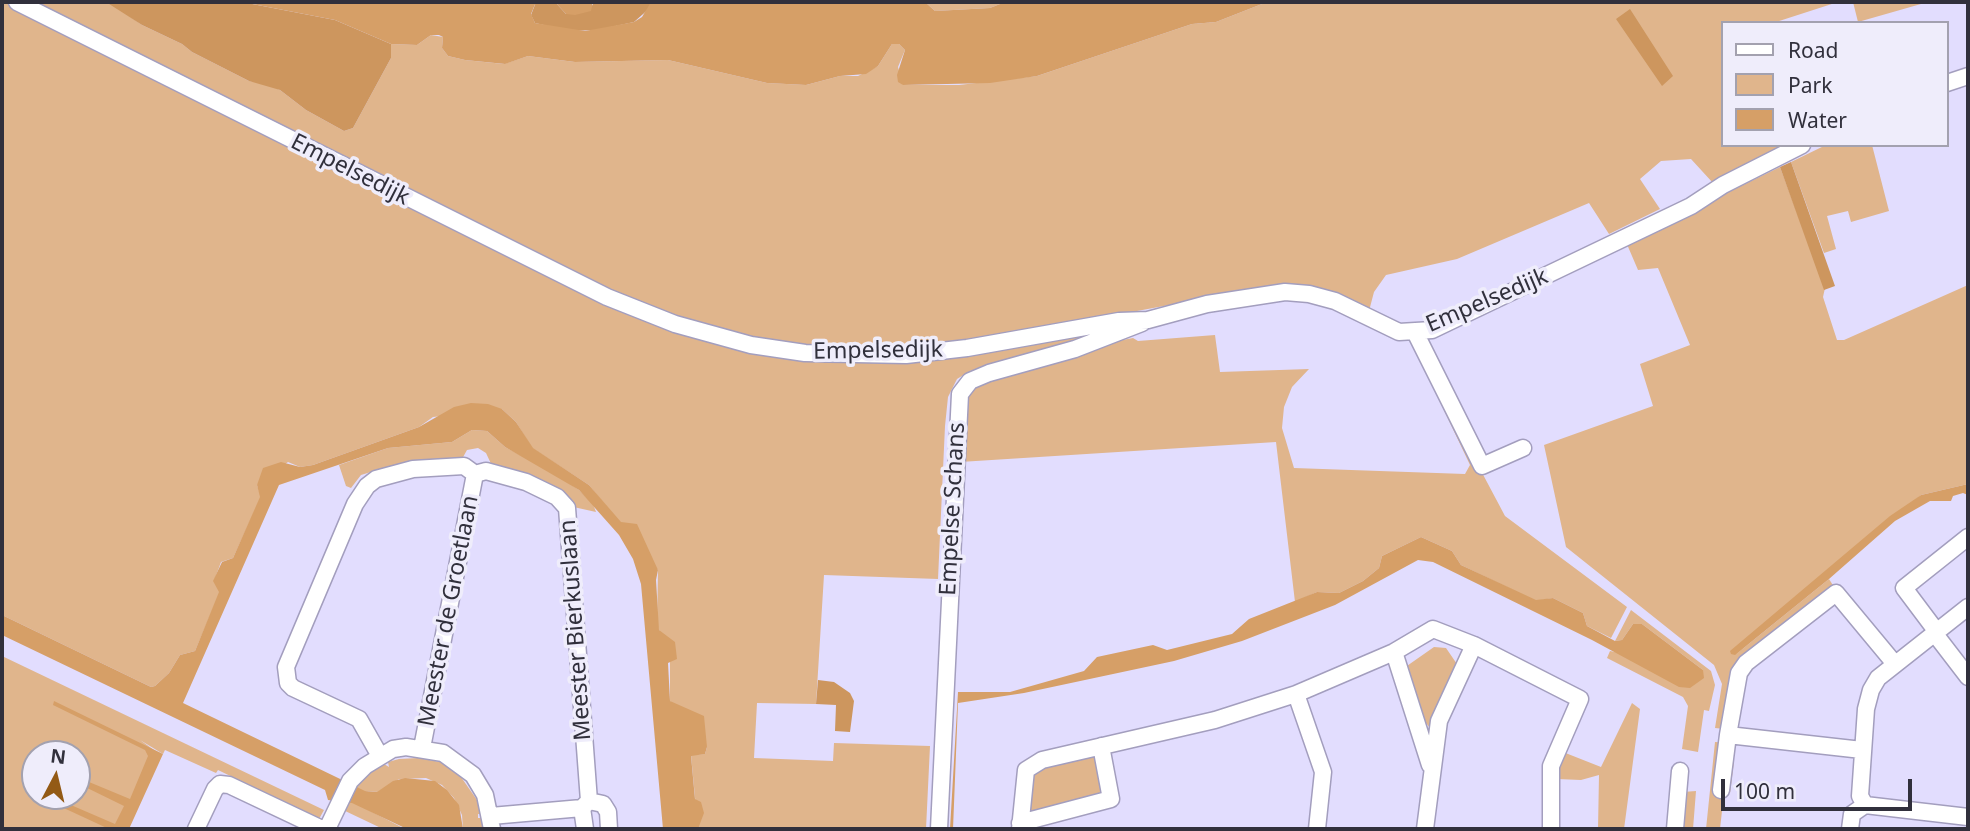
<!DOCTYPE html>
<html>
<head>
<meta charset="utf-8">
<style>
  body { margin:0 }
  #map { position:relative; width:1970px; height:831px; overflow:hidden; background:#e2ddfe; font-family:"Noto Sans",sans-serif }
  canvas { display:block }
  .frame { position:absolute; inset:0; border:4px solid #31303c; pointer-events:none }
  .legend { position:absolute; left:1721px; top:21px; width:228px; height:126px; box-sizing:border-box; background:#efedfb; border:2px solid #a3a1af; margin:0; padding:9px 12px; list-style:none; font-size:21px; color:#31303c }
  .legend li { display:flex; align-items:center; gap:14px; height:35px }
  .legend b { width:35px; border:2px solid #a3a1af }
  .north { position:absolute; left:21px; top:740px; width:70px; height:70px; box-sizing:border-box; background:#efedfb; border:2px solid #a3a1af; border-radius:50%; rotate:7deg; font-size:19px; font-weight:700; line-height:28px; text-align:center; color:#31303c }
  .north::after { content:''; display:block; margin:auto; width:24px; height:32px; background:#935a15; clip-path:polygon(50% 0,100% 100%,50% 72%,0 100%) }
  .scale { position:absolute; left:1721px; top:779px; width:191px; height:32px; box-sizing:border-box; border:4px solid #31303c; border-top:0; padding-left:9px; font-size:21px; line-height:24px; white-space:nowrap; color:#31303c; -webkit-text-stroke:5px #efedfb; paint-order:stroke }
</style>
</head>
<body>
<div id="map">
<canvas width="1970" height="831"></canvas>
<div class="frame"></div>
<ul class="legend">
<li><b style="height:9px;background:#fff"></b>Road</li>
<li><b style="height:19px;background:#e0b58c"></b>Park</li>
<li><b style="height:19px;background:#d69f67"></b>Water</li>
</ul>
<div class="north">N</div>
<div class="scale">100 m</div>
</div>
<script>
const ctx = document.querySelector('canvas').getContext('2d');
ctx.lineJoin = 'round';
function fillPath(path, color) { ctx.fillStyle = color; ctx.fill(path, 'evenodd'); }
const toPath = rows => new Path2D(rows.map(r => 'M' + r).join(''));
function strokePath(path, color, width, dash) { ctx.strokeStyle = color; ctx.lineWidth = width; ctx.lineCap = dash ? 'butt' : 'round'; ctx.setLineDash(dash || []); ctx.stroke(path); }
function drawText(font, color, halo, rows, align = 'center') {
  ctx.font = font + ' "Noto Sans",sans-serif'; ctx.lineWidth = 7; ctx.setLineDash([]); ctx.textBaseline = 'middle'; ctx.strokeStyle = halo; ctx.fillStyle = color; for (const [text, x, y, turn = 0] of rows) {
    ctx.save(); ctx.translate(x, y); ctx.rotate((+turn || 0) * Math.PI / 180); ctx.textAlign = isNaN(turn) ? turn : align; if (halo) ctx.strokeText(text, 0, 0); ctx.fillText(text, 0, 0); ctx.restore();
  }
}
fillPath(toPath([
  [2,2,13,2,613,306,820,358,1104,328,1088,341,1007,359,970,371,957,379,948,397,945,426,938,579,824,575,816,704,757,703,754,758,833,761,834,743,930,746,926,829,698,829,691,755,705,754,707,747,670,701,670,661,657,624,658,570,589,485,532,448,516,422,502,409,433,417,419,427,313,465,300,467,288,462,257,485,261,497,233,558,221,562,214,581,220,592,195,651,180,655,169,673,155,686,151,687,2,615],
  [25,2,112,4,142,25,182,44,192,52,249,81,266,83,280,90,306,110,344,131,353,128,391,58,391,44,417,45,431,35,443,37,442,48,448,56,465,60,504,64,528,56,575,62,668,60,767,83,806,85,840,76,858,76,878,66,892,44,899,44,905,50,898,67,903,85,959,85,1037,76,1192,24,1216,22,1267,2,1838,2,1773,23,1723,23,1723,145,1792,145,1713,183,1691,159,1661,161,1640,179,1660,209,1609,234,1589,203,1457,259,1386,275,1374,292,1369,311,1326,293,1196,300,960,344,875,351,749,341,616,296],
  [925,2,1005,2,990,8,935,11],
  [1853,2,1928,2,1858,22],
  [1826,145,1872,145,1889,211,1851,222,1848,211,1827,216,1836,249,1824,253,1791,162],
  [1780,167,1825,288,1823,297,1837,340,1844,340,1968,285,1968,484,1921,495,1735,655,1829,579,1834,587,1741,662,1725,729,1715,728,1722,684,1714,665,1566,547,1544,445,1653,406,1640,364,1690,345,1658,268,1638,270,1626,242],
  [1215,335,1220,372,1309,369,1292,387,1284,407,1282,428,1294,468,1465,474,1470,465,1432,385,1436,386,1505,516,1627,607,1611,638,1587,626,1583,613,1553,598,1536,601,1461,565,1452,551,1421,537,1382,556,1379,568,1363,581,1339,593,1317,592,1295,602,1276,442,960,462,962,406,972,386,1107,343,1133,338,1138,341],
  [472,430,487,431,505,447,552,472,579,490,593,504,596,512,569,506,493,468,486,453,478,448,467,450,462,459,397,464,361,475,351,488,346,486,339,465,388,448,452,442],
  [1631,610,1711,671,1715,685,1709,711,1704,710,1698,752,1682,749,1688,706,1683,697,1607,658,1610,651,1703,670,1642,624,1633,624,1622,640,1615,641],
  [1434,647,1446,648,1459,667,1430,728,1417,712,1404,668],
  [2,656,324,810,319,819,218,770,216,773,165,750,163,754,140,740,161,755,125,829,2,829],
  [35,754,77,754,77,796,35,796],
  [1632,703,1640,709,1624,829,1598,829,1599,775,1581,780,1557,779,1559,767,1563,752,1601,767],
  [1715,742,1731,743,1728,760,1734,761,1730,793,1724,793,1720,829,1706,829],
  [1097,754,1105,797,1027,815,1030,777,1035,770],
  [418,758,440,762,461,777,477,800,482,814,478,814,478,818,483,818,485,829,463,829,462,815,454,798,442,785,426,778,399,779,378,792,365,791,351,801,405,829,383,829,341,809,358,783,372,771,384,764,389,767,388,762,399,759],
  [1696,791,1693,829,1679,829,1683,792]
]), '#e0b58c');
fillPath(toPath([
  [106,2,242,2,335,20,391,44,391,58,353,128,344,131,306,110,280,90,249,81,192,52,182,44,142,25],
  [536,2,555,2,566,14,593,5,593,2,651,2,651,7,634,22,597,30,570,31,535,23,531,15],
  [1630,9,1673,76,1662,86,1616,19],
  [1791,162,1835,286,1824,290,1780,167],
  [818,680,834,682,850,693,854,701,850,732,835,731,836,705,816,704]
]), '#cd965e');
fillPath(toPath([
  [242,2,536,2,531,14,535,23,585,31,634,22,642,17,651,2,925,2,935,11,990,8,1005,2,1267,2,1216,22,1192,24,1037,76,990,83,903,85,898,82,897,75,905,50,899,44,892,44,878,66,866,74,840,76,806,85,767,83,668,60,575,62,528,56,505,64,465,60,448,56,442,48,443,37,439,35,431,35,417,45,391,44,335,20],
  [555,2,593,2,591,11,575,15,566,14],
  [471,403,488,404,502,409,516,422,533,448,589,485,621,522,637,524,658,570,656,580,659,630,675,642,677,659,668,663,670,701,704,716,707,747,705,754,691,756,695,799,701,802,704,813,698,829,663,829,641,584,633,559,619,535,579,490,505,447,487,431,472,430,452,442,388,448,279,485,183,703,365,791,377,792,393,781,405,778,435,781,447,790,459,805,463,829,407,829,352,803,328,800,325,790,2,635,2,615,151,687,155,686,169,673,180,655,195,651,219,592,213,581,222,562,233,558,260,497,257,485,263,468,281,462,300,467,313,465,419,427,454,407],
  [1968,484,1968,495,1963,493,1953,496,1951,501,1930,501,1895,521,1829,579,1735,655,1731,654,1730,651,1890,516,1921,495],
  [1421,537,1452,551,1461,565,1536,600,1553,598,1583,613,1587,626,1615,641,1622,640,1633,624,1642,624,1703,670,1704,678,1690,688,1679,687,1592,640,1433,562,1418,560,1335,605,1242,641,1174,661,1024,693,958,703,953,829,950,829,958,692,1010,692,1084,671,1097,657,1153,645,1167,650,1232,634,1249,619,1317,592,1339,593,1363,581,1379,568,1382,556],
  [54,701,163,754,129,829,109,829,40,797,50,796,115,824,124,806,77,783,77,777,130,799,148,756,145,750,53,705]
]), '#d69f67');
const street = toPath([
  [17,2,607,297,675,324,751,345,805,353,906,355,967,348,1119,321,1148,320,1207,304,1285,292,1309,294,1335,301,1399,332,1432,330,1691,206,1723,185,1802,145],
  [1947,83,1968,76],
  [1415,332,1482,466,1523,448],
  [1937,632,1904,588,1968,537],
  [1935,634,1968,677],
  [1394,652,1430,765],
  [1296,694,1323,772,1317,829],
  [422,748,475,474],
  [1862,750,1728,735,1739,673,1746,663,1836,593,1895,664],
  [380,756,359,719,293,688,288,683,286,667,355,504,367,486,376,479,413,469,464,466,475,474,486,471,526,482,557,497,567,508,589,801,582,808,491,816],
  [1721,790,1728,735],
  [589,801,603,804,608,812,609,829],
  [1865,805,1968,817],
  [582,808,585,829],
  [1020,823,1111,799,1101,746],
  [196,829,215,789,220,784,229,785,322,829],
  [327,829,350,781,365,766,393,749,406,747,443,753,473,775,485,795,492,829],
  [939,829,960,394,970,381,989,373,1075,349,1142,323],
  [1020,829,1026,770,1042,760,1215,720,1296,694,1394,652,1433,629,1474,645,1580,699,1551,766,1551,829],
  [1425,829,1439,721,1474,645],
  [1675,829,1680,771],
  [1850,829,1852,814,1865,805,1860,796,1866,709,1871,690,1878,678,1968,607]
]);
strokePath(street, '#a39ebe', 19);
strokePath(street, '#fff', 16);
drawText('23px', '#31303c', '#efedfb', [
  ["Empelsedijk",350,170,27],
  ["Empelsedijk",1487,301,-23],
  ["Empelsedijk",878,351,-1],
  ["Empelse Schans",953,509,-87],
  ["Meester de Groetlaan",449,611,-79],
  ["Meester Bierkuslaan",576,630,-94]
]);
</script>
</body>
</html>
